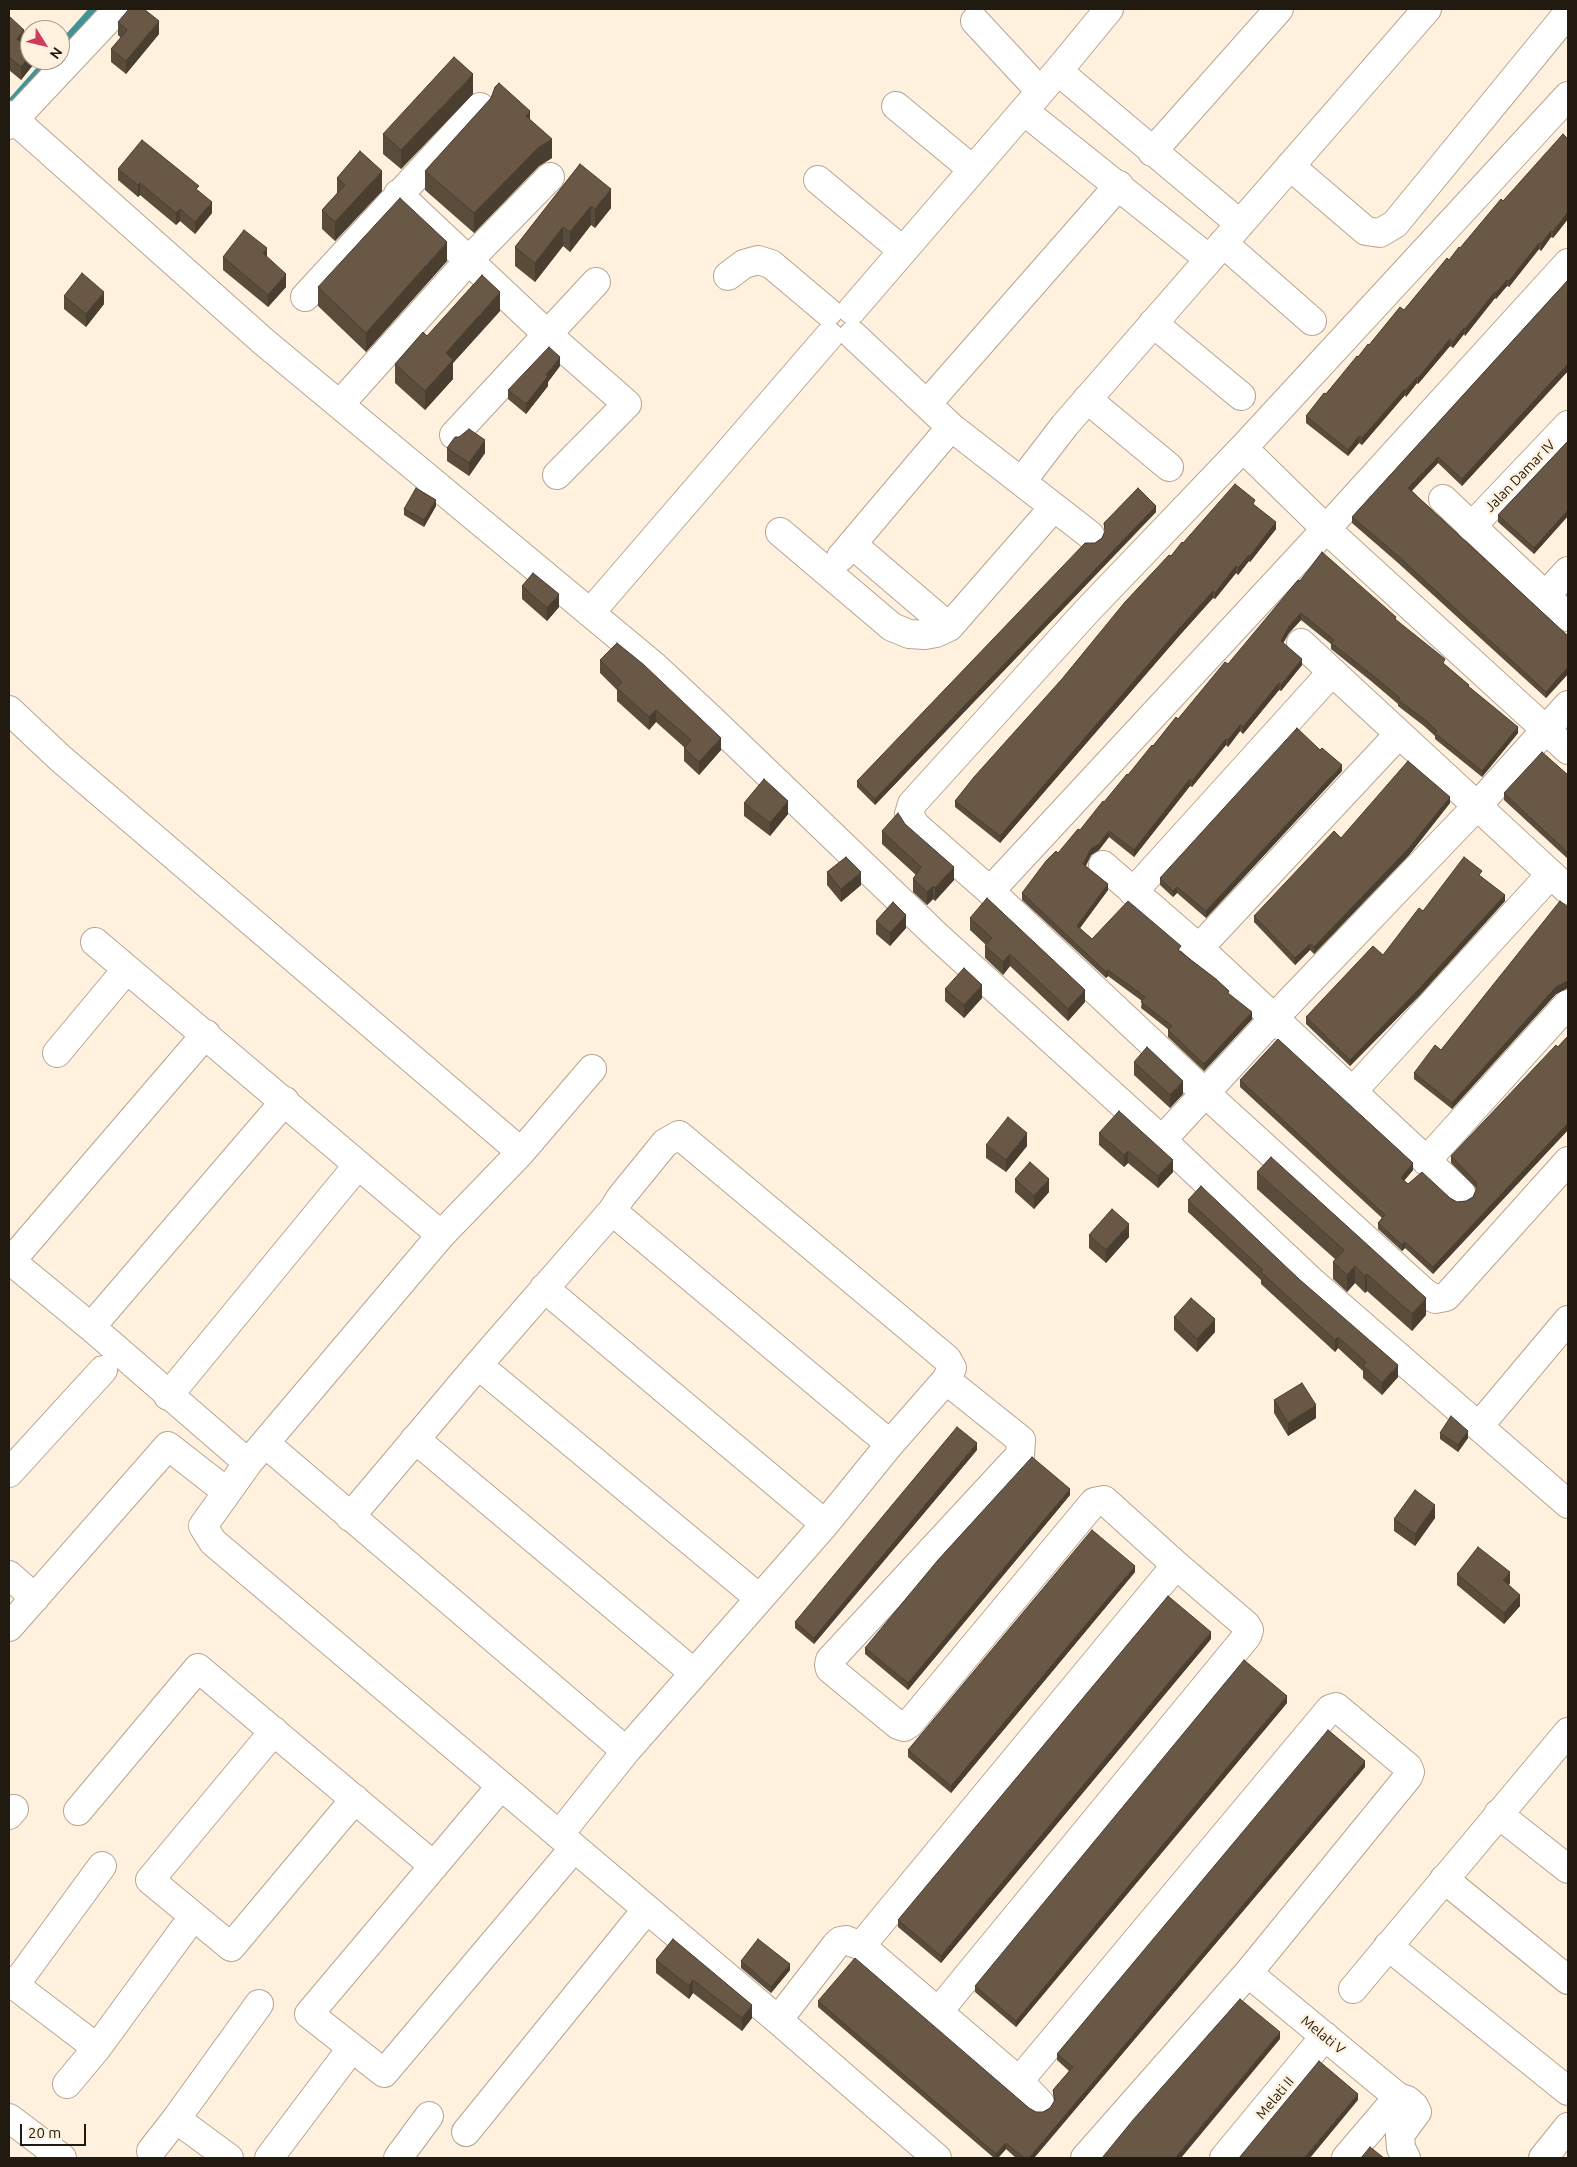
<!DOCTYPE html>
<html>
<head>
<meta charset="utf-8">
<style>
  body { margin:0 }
  #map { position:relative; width:1577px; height:2167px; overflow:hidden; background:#fff1de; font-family:Ubuntu,sans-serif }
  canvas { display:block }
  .frame { position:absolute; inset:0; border:10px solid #201a11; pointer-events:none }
  .north { position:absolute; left:20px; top:20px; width:50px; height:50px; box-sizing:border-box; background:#fff1de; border:1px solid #a69b8c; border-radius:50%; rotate:126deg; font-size:14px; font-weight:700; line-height:20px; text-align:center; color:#201a11 }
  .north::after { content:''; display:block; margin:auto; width:18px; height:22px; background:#ce3e5a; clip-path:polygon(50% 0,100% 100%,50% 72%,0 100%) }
  .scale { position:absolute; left:20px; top:2124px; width:66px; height:22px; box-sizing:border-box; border:2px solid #201a11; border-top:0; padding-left:6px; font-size:15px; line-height:18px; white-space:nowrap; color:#201a11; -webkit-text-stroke:4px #fff1de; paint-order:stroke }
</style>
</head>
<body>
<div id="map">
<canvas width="1577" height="2167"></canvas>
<div class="frame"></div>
<div class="north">N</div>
<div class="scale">20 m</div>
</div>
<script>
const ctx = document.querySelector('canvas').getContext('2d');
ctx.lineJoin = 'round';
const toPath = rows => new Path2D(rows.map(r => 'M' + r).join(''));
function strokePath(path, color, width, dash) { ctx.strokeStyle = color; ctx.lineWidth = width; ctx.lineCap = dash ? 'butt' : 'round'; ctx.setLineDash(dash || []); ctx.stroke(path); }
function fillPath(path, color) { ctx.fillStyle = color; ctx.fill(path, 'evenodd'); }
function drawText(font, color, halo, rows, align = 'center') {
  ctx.font = font + ' Ubuntu,sans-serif'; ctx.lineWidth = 5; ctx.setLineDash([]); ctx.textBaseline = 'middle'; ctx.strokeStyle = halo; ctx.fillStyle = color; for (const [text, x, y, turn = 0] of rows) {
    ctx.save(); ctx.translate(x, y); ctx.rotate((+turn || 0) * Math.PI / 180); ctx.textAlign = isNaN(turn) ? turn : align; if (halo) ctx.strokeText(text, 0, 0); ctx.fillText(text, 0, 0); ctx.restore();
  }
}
strokePath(toPath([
  [60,46,93,9],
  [9,104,48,60]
]), '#429398', 7);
const minor = toPath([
  [975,21,1040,91],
  [1058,71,1240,224],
  [1568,96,1243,448,1086,612,912,804,909,814,915,825,990,891,1205,1093,1425,1293,1435,1299,1446,1297,1568,1161],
  [896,106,972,169],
  [1024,111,1209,259],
  [9,115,264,342,653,665,712,720,937,936,1162,1140,1309,1279,1568,1504],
  [9,125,118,9],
  [1152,152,1279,9],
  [1290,166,1366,231,1380,233,1395,224,1568,13],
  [818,180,903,251],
  [398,194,547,334,627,404,557,475],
  [1223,243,1312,321],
  [728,276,744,264,758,260,771,264,828,312],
  [305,297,480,107],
  [852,310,1058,71,1109,9],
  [1153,323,1241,396],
  [853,335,951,427,1090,535],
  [1087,399,1169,467],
  [340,404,470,259,550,177],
  [927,404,1119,185],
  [454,435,596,282],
  [1243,448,1326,529,1568,750],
  [1022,481,1065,425,1427,9],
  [1443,499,1568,617],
  [1471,527,1568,425],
  [780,532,892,627,909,634,925,635,936,633,949,627,853,545],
  [841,557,951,427],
  [1545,596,1568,571],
  [590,613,829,336],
  [949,627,1054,507],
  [1301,643,1568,890],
  [9,710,60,758,521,1152,441,1235,248,1463,203,1526,213,1542,778,2020,937,2158],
  [1103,865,1199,948,1461,1193],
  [990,891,1326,529,1568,263],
  [1133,892,1332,672],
  [95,942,441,1235],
  [1199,948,1399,734],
  [206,1034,11,1261,91,1327,248,1463],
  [57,1053,127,969],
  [1352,1092,1551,874],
  [1162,1140,1274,1018,1477,806,1568,705],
  [521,1152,592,1069],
  [1426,1161,1568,1004],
  [612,1211,890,1444],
  [544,1288,825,1524],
  [91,1327,285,1101],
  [478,1365,759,1598],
  [946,1380,1021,1440,1020,1455,830,1660,829,1665,830,1669,898,1725,904,1727,909,1724,1094,1502,1104,1500,1176,1565],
  [168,1396,358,1165],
  [1479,1426,1568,1320],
  [415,1439,694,1673],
  [266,1444,626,1751],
  [9,1473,103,1370],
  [350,1517,478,1365,612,1211,621,1197,665,1143,679,1135,947,1359,952,1368,946,1380,890,1444,825,1524,626,1751,559,1835],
  [9,1575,35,1598],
  [9,1627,168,1446,227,1492],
  [274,1731,150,1880,231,1947,355,1799],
  [501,1786,309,2014,384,2073,574,1848],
  [78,1811,198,1668,434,1866],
  [1498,1814,1568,1869],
  [9,1815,14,1809],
  [1444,1879,1568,1980],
  [861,1946,1176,1565,1246,1625,1249,1630,1247,1636,938,2012],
  [1388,1946,1568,2091],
  [1248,1973,1398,2097,1407,2100,1414,2106,1417,2112,1400,2135,1401,2148,1406,2158],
  [9,1981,97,2048,184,1929],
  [15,1985,102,1866],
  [1353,1989,1568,1732],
  [778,2020,836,1945,840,1941,846,1940,861,1946,1019,2081,1040,2103],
  [1019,2081,1330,1709,1336,1707,1341,1711,1408,1767,1410,1772,1408,1777,1248,1973,1085,2158],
  [67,2084,97,2048],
  [9,2118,62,2158],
  [176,2119,259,2004],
  [466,2132,647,1909],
  [151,2151,176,2119,229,2158],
  [269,2158,345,2057],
  [398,2158,429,2116],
  [1224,2158,1325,2036],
  [1346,2158,1398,2097],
  [1543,2158,1568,2127]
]);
strokePath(minor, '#b6a590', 30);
strokePath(minor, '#fff', 28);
fillPath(toPath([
  [9,16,24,43,23,44,33,60,33,65,21,80,9,70],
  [118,22,159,34,126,74,111,62,111,49,121,38,118,35],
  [473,94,401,169,383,154,383,134],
  [530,120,552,158,539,166,474,233,425,190,425,171],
  [1568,139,1568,219,1553,238,1551,237,1541,251,1539,249,1509,287,1507,286,1496,299,1495,298,1465,336,1464,334,1453,348,1450,346,1418,384,1417,383,1406,397,1405,395,1362,445,1359,443,1348,456,1306,423,1306,416,1358,357,1404,310,1503,201],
  [580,164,611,208,595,228,591,225,570,252,563,246,535,282,515,266,515,247],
  [118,169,199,191,212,213,195,234,180,221,176,225,140,195,138,197,118,180],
  [337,178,382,191,335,241,322,229,322,210,337,193],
  [223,257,286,287,268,307,223,270],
  [447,261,366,352,318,306,318,287],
  [1568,280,1568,371,1462,486,1438,463,1412,491,1568,636,1568,674,1546,698,1397,562,1352,523,1352,517],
  [64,296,104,304,86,327,64,309],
  [500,311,453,363,453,379,425,410,395,383,395,364,427,336],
  [560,366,548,382,548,386,526,414,508,399,508,390],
  [459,437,485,453,469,476,447,461,447,448],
  [1568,441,1568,516,1534,554,1498,522,1498,515],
  [436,506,424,527,404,515,404,509],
  [1255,506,1276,529,1250,562,1249,561,1238,575,1236,573,1215,599,1213,598,1179,636,1000,843,955,807,955,801,1171,556,1183,543],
  [1156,512,875,805,857,787,857,781,1095,543,1102,538,1105,532,1104,523],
  [1300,581,1396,620,1445,665,1518,733,1482,777,1435,739,1435,736,1424,726,1398,706,1398,704,1371,681,1331,649,1331,644,1301,620,1289,633,1283,643,1302,665,1281,691,1279,690,1243,734,1240,731,1228,747,1226,745,1192,787,1190,786,1134,857,1109,837,1099,850,1091,855,1086,866,1108,890,1080,928,1092,939,1181,951,1229,995,1252,1019,1204,1071,1168,1037,1168,1030,1169,1030,1141,1008,1142,1001,1108,976,1106,978,1022,900,1022,893,1080,830,1153,746,1228,664],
  [522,586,559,607,547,621,522,599],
  [600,660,721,750,699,775,684,761,684,747,656,722,649,730,617,701,617,690,600,673],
  [1342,771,1206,918,1177,893,1173,897,1160,885,1160,878],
  [1568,775,1568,859,1504,800,1504,793],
  [744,803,788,814,770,836,744,816],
  [1450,803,1409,855,1314,954,1310,950,1295,965,1254,922,1254,916,1341,838],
  [905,824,954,880,935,901,933,899,927,905,913,892,913,879,916,875,882,844,882,831],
  [827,872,861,885,841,902,827,885],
  [1482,877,1505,901,1420,995,1350,1066,1306,1024,1306,1017,1383,955,1423,911],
  [1568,907,1568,987,1566,989,1556,994,1452,1109,1414,1079,1414,1073,1441,1050],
  [970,918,1085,1002,1068,1021,1010,966,1003,975,985,958,985,946,986,945,970,930],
  [876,921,906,928,890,946,876,934],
  [945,989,982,998,964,1018,945,1001],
  [1568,1036,1568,1130,1433,1274,1405,1248,1402,1251,1378,1229,1378,1223,1382,1218,1240,1087,1240,1080,1413,1170,1404,1181,1408,1184,1450,1198,1457,1202,1466,1201,1473,1197,1476,1190,1476,1188,1451,1163,1451,1156],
  [1134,1062,1183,1094,1170,1108,1134,1075],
  [1099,1133,1173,1172,1158,1188,1128,1163,1124,1167,1099,1145],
  [986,1145,1027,1146,1006,1172,986,1158],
  [1257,1172,1426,1315,1412,1331,1367,1291,1365,1293,1355,1283,1347,1292,1333,1279,1333,1262,1335,1259,1257,1189],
  [1015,1179,1049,1192,1034,1209,1015,1192],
  [1188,1200,1398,1377,1382,1395,1363,1378,1363,1371,1338,1348,1335,1352,1261,1284,1261,1280,1188,1212],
  [1089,1235,1129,1237,1106,1263,1089,1248],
  [1174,1317,1215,1332,1197,1352,1174,1330],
  [1274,1400,1316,1418,1288,1436,1274,1413],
  [1440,1433,1468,1438,1458,1452,1440,1439],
  [977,1450,814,1644,795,1628,795,1622],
  [1070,1495,908,1690,865,1654,865,1648],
  [1435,1518,1415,1546,1394,1531,1394,1519],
  [1135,1572,951,1793,908,1757,908,1750],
  [1457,1574,1510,1583,1509,1585,1520,1606,1504,1624,1457,1585],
  [1211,1639,941,1963,898,1927,898,1920],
  [1287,1703,1016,2027,975,1992,975,1986],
  [1365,1767,1034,2158,1016,2158,1006,2149,998,2158,994,2158,818,2007,818,2001,1036,2112,1043,2112,1050,2108,1054,2102,1053,2090,1069,2071,1057,2060,1057,2054],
  [673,1939,752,2018,742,2031,693,1993,689,1999,656,1973,656,1960],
  [741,1961,790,1970,771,1993,741,1968]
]), '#594c3b');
fillPath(toPath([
  [159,21,159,34,126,74,126,61],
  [24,30,24,43,17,52,17,39],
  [30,56,30,60,33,60,33,65,21,80,21,67],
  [473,74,473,94,401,169,401,150],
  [530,111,530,130,526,116],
  [552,139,552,158,539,166,474,233,474,213,539,147],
  [382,171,382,191,335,241,335,222],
  [140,183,140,195,138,197,138,185],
  [611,189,611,208,595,228,595,209],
  [212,202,212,213,195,234,195,222],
  [591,206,591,225,570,252,570,232],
  [180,209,180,221,176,225,176,213],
  [1568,212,1568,219,1553,238,1553,232],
  [563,227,563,246,535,282,535,263],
  [1551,231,1551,237,1541,251,1541,244],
  [447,242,447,261,366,352,366,333],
  [1539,243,1539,249,1509,287,1509,281],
  [267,248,267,261,263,253],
  [286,274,286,287,268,307,268,295],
  [1507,280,1507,286,1496,299,1496,293],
  [104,292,104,304,86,327,86,314],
  [500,292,500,311,453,363,453,379,425,410,425,391,446,353],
  [1495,292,1495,298,1465,336,1465,329],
  [1464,328,1464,334,1453,348,1453,342],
  [1450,339,1450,346,1418,384,1418,378],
  [560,357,560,366,548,382,548,386,526,414,526,404,546,375],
  [1568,364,1568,371,1462,486,1462,479],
  [1417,377,1417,383,1406,397,1406,390],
  [1405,389,1405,395,1362,445,1362,438],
  [1359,436,1359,443,1348,456,1348,450],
  [485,440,485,453,469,476,469,463],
  [1438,457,1438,463,1408,494,1408,488],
  [436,500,436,506,424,527,424,520],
  [1156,506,1156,512,875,805,875,799],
  [1568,510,1568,516,1534,554,1534,548],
  [1276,522,1276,529,1250,562,1250,556],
  [1249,555,1249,561,1238,575,1238,568],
  [1236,566,1236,573,1215,599,1215,593],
  [1213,591,1213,598,1179,636,1000,843,1000,836,1179,629],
  [559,594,559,607,547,621,547,608],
  [1301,613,1301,620,1289,633,1281,647,1281,641,1289,626],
  [1302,659,1302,665,1281,691,1281,685],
  [1568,667,1568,674,1546,698,1546,692],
  [1279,683,1279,690,1243,734,1243,727],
  [656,710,656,722,649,730,649,717],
  [1240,725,1240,731,1228,747,1228,740],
  [1518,727,1518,733,1482,777,1482,771],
  [721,738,721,750,699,775,699,762],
  [1226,739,1226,745,1192,787,1192,781],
  [1342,765,1342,771,1206,918,1206,911],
  [1190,779,1190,786,1134,857,1134,850],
  [1450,797,1450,803,1409,855,1314,954,1314,947],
  [788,801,788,814,770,836,770,823],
  [1109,831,1109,837,1099,850,1091,855,1083,871,1083,864,1091,849],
  [954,867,954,880,935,901,935,888],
  [861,872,861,885,841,902,841,889],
  [1108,884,1108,890,1077,932,1077,926],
  [933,886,933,899,927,905,927,892],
  [1177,887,1177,893,1173,897,1173,891],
  [1505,895,1505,901,1420,995,1350,1066,1350,1060],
  [906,915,906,928,890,946,890,933],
  [1310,944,1310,950,1295,965,1295,958],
  [1010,954,1010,966,1003,975,1003,962],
  [1108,970,1108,976,1106,978,1106,972],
  [1568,980,1568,987,1566,989,1556,994,1452,1109,1452,1103,1556,987],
  [982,985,982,998,964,1018,964,1005],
  [1085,990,1085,1002,1068,1021,1068,1009],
  [1252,1012,1252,1019,1204,1071,1204,1064],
  [1183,1081,1183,1094,1170,1108,1170,1095],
  [1568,1123,1568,1130,1433,1274,1433,1267],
  [1027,1133,1027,1146,1006,1172,1006,1160],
  [1128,1151,1128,1163,1124,1167,1124,1155],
  [1173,1160,1173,1172,1158,1188,1158,1176],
  [1413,1163,1413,1170,1401,1184,1401,1178],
  [1049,1179,1049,1192,1034,1209,1034,1196],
  [1129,1224,1129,1237,1106,1263,1106,1250],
  [1405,1242,1405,1248,1402,1251,1402,1245],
  [1355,1266,1355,1283,1347,1292,1347,1275],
  [1367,1274,1367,1291,1365,1293,1365,1276],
  [1426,1298,1426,1315,1412,1331,1412,1314],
  [1215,1319,1215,1332,1197,1352,1197,1339],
  [1338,1337,1338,1348,1335,1352,1335,1340],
  [1398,1365,1398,1377,1382,1395,1382,1383],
  [1316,1405,1316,1418,1288,1436,1288,1423],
  [1468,1431,1468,1438,1458,1452,1458,1445],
  [977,1443,977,1450,814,1644,814,1638],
  [1070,1489,1070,1495,908,1690,908,1683],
  [1435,1505,1435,1518,1415,1546,1415,1534],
  [1135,1566,1135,1572,951,1793,951,1786],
  [1510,1572,1510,1583,1503,1592,1503,1580],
  [1520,1595,1520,1606,1504,1624,1504,1613],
  [1211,1632,1211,1639,941,1963,941,1956],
  [1287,1696,1287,1703,1016,2027,1016,2021],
  [1365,1761,1365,1767,1034,2158,1029,2158],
  [790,1964,790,1970,771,1993,771,1987],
  [693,1980,693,1993,689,1999,689,1986],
  [752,2005,752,2018,742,2031,742,2018],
  [1280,2032,1280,2039,1181,2158,1175,2158],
  [1358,2094,1358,2100,1310,2158,1304,2158],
  [1006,2143,1006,2149,998,2158,996,2158,996,2154]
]), '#493e30');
const building = toPath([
  [129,9,144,9,159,21,126,61,111,49,127,30,118,22,129,9],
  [9,16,24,30,17,39,30,50,30,56,21,67,9,57,9,16],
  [454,57,473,74,401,150,383,134,454,57],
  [499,83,530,111,526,116,552,139,539,147,474,213,425,171,491,98,495,87,499,83],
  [1563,134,1568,139,1568,212,1553,232,1551,231,1541,244,1539,243,1509,281,1507,280,1496,293,1495,292,1465,329,1464,328,1453,342,1450,339,1418,378,1417,377,1406,390,1405,389,1362,438,1359,436,1348,450,1306,416,1324,393,1326,394,1357,356,1358,357,1368,344,1369,345,1400,307,1404,310,1447,258,1449,260,1459,247,1460,248,1501,199,1503,201,1563,134],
  [142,140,199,186,196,189,212,202,195,222,180,209,176,213,140,183,138,185,118,169,142,140],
  [360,151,382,171,335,222,322,210,345,185,337,178,360,151],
  [580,164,611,189,595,209,591,206,570,232,563,227,535,263,515,247,580,164],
  [400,198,447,242,366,333,318,287,400,198],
  [244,230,267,248,263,253,286,274,268,295,223,257,244,230],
  [82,273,104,292,86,314,64,296,82,273],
  [482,275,500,292,446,353,453,360,425,391,395,364,423,332,427,336,482,275],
  [1568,280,1568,364,1462,479,1438,457,1408,488,1568,636,1568,667,1546,692,1397,555,1352,517,1568,280],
  [549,347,560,357,546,375,548,376,526,404,508,390,549,347],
  [469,429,485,440,469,463,447,448,455,437,459,437,469,429],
  [1568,441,1568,510,1534,548,1498,515,1568,441],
  [1235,484,1255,500,1253,504,1276,522,1250,556,1249,555,1238,568,1236,566,1215,593,1213,591,1179,629,1000,836,955,801,974,777,1062,679,1125,602,1169,555,1171,556,1182,542,1183,543,1235,484],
  [416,488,436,500,424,520,404,509,416,488],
  [1138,488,1156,506,875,799,857,781,1085,543,1095,543,1102,538,1105,531,1104,523,1138,488],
  [1322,552,1396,617,1395,619,1445,659,1443,663,1469,685,1468,686,1518,727,1482,771,1435,733,1437,731,1424,719,1398,700,1400,698,1371,674,1331,643,1334,640,1301,613,1289,626,1281,641,1302,659,1281,685,1279,683,1243,727,1240,725,1228,740,1226,739,1192,781,1190,779,1134,850,1109,831,1099,844,1091,849,1083,864,1108,884,1077,926,1092,939,1128,901,1181,946,1178,950,1216,979,1229,991,1228,993,1252,1012,1204,1064,1168,1030,1172,1026,1141,1002,1145,997,1108,970,1106,972,1022,893,1046,861,1056,851,1058,853,1078,829,1080,830,1103,801,1104,802,1127,774,1128,775,1152,745,1153,746,1176,717,1178,719,1225,662,1228,664,1298,580,1300,581,1322,552],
  [533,573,559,594,547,608,522,586,533,573],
  [617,643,643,664,721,738,699,762,684,748,691,740,656,710,649,717,617,688,622,682,600,660,617,643],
  [1297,728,1320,750,1322,748,1342,765,1206,911,1177,887,1173,891,1160,878,1297,728],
  [1542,752,1568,775,1568,853,1504,793,1542,752],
  [1408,761,1450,797,1409,848,1314,947,1310,944,1295,958,1254,916,1334,831,1341,838,1408,761],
  [764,779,788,801,770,823,744,803,764,779],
  [898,813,905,824,954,867,935,888,933,886,927,892,913,879,921,867,882,831,898,813],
  [846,857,861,872,841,889,827,872,846,857],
  [1464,857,1482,871,1479,875,1505,895,1420,988,1350,1060,1306,1017,1373,946,1383,955,1419,908,1423,911,1464,857],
  [987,898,1085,990,1068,1009,1010,954,1003,962,985,946,992,938,970,918,987,898],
  [1560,901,1568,907,1568,980,1566,982,1556,987,1452,1103,1414,1073,1435,1045,1441,1050,1560,901],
  [893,902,906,915,890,933,876,921,893,902],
  [964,968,982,985,964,1005,945,989,964,968],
  [1568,1036,1568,1123,1433,1267,1405,1242,1402,1245,1378,1223,1385,1215,1240,1080,1278,1039,1413,1163,1401,1178,1408,1184,1422,1172,1450,1198,1457,1202,1466,1201,1473,1197,1476,1190,1476,1182,1451,1156,1556,1045,1558,1047,1568,1036],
  [1147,1047,1183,1081,1170,1095,1134,1062,1147,1047],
  [1119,1111,1173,1160,1158,1176,1128,1151,1124,1155,1099,1133,1119,1111],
  [1008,1117,1027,1133,1006,1160,986,1145,1008,1117],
  [1271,1157,1426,1298,1412,1314,1367,1274,1365,1276,1355,1266,1347,1275,1333,1262,1344,1250,1257,1172,1271,1157],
  [1030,1162,1049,1179,1034,1196,1015,1179,1030,1162],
  [1201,1186,1299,1279,1398,1365,1382,1383,1363,1366,1366,1362,1338,1337,1335,1340,1261,1272,1263,1270,1188,1200,1201,1186],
  [1112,1209,1129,1224,1106,1250,1089,1235,1112,1209],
  [1191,1298,1215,1319,1197,1339,1174,1317,1191,1298],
  [1302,1383,1316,1405,1288,1423,1274,1400,1302,1383],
  [1451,1416,1468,1431,1458,1445,1440,1433,1451,1416],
  [957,1427,977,1443,814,1638,795,1622,957,1427],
  [1032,1457,1070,1489,908,1683,865,1648,938,1560,1032,1457],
  [1415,1490,1435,1505,1415,1534,1394,1519,1415,1490],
  [1092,1530,1135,1566,951,1786,908,1750,1092,1530],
  [1478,1547,1510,1572,1503,1580,1520,1595,1504,1613,1457,1574,1478,1547],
  [1168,1596,1211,1632,941,1956,898,1920,1168,1596],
  [1244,1660,1287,1696,1016,2021,975,1986,1244,1660],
  [1328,1730,1365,1761,1029,2158,1024,2158,1006,2143,996,2154,818,2001,855,1958,1029,2108,1036,2112,1043,2112,1050,2108,1055,2100,1053,2090,1073,2067,1057,2054,1328,1730],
  [673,1939,752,2005,742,2018,693,1980,689,1986,656,1960,673,1939],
  [758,1939,790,1964,771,1987,741,1961,758,1939],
  [1240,1999,1280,2032,1175,2158,1102,2158,1133,2120,1240,1999],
  [1319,2061,1358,2094,1304,2158,1239,2158,1319,2061],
  [1370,2147,1384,2158,1361,2158,1370,2147]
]);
fillPath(building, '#685845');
strokePath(building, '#493e30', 1);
drawText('14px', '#201a11', '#fff1de', [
  ["Jalan Damar IV",1520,476,-46],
  ["Melati V",1323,2035,39],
  ["Melati II",1275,2098,-50]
]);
</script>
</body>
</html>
